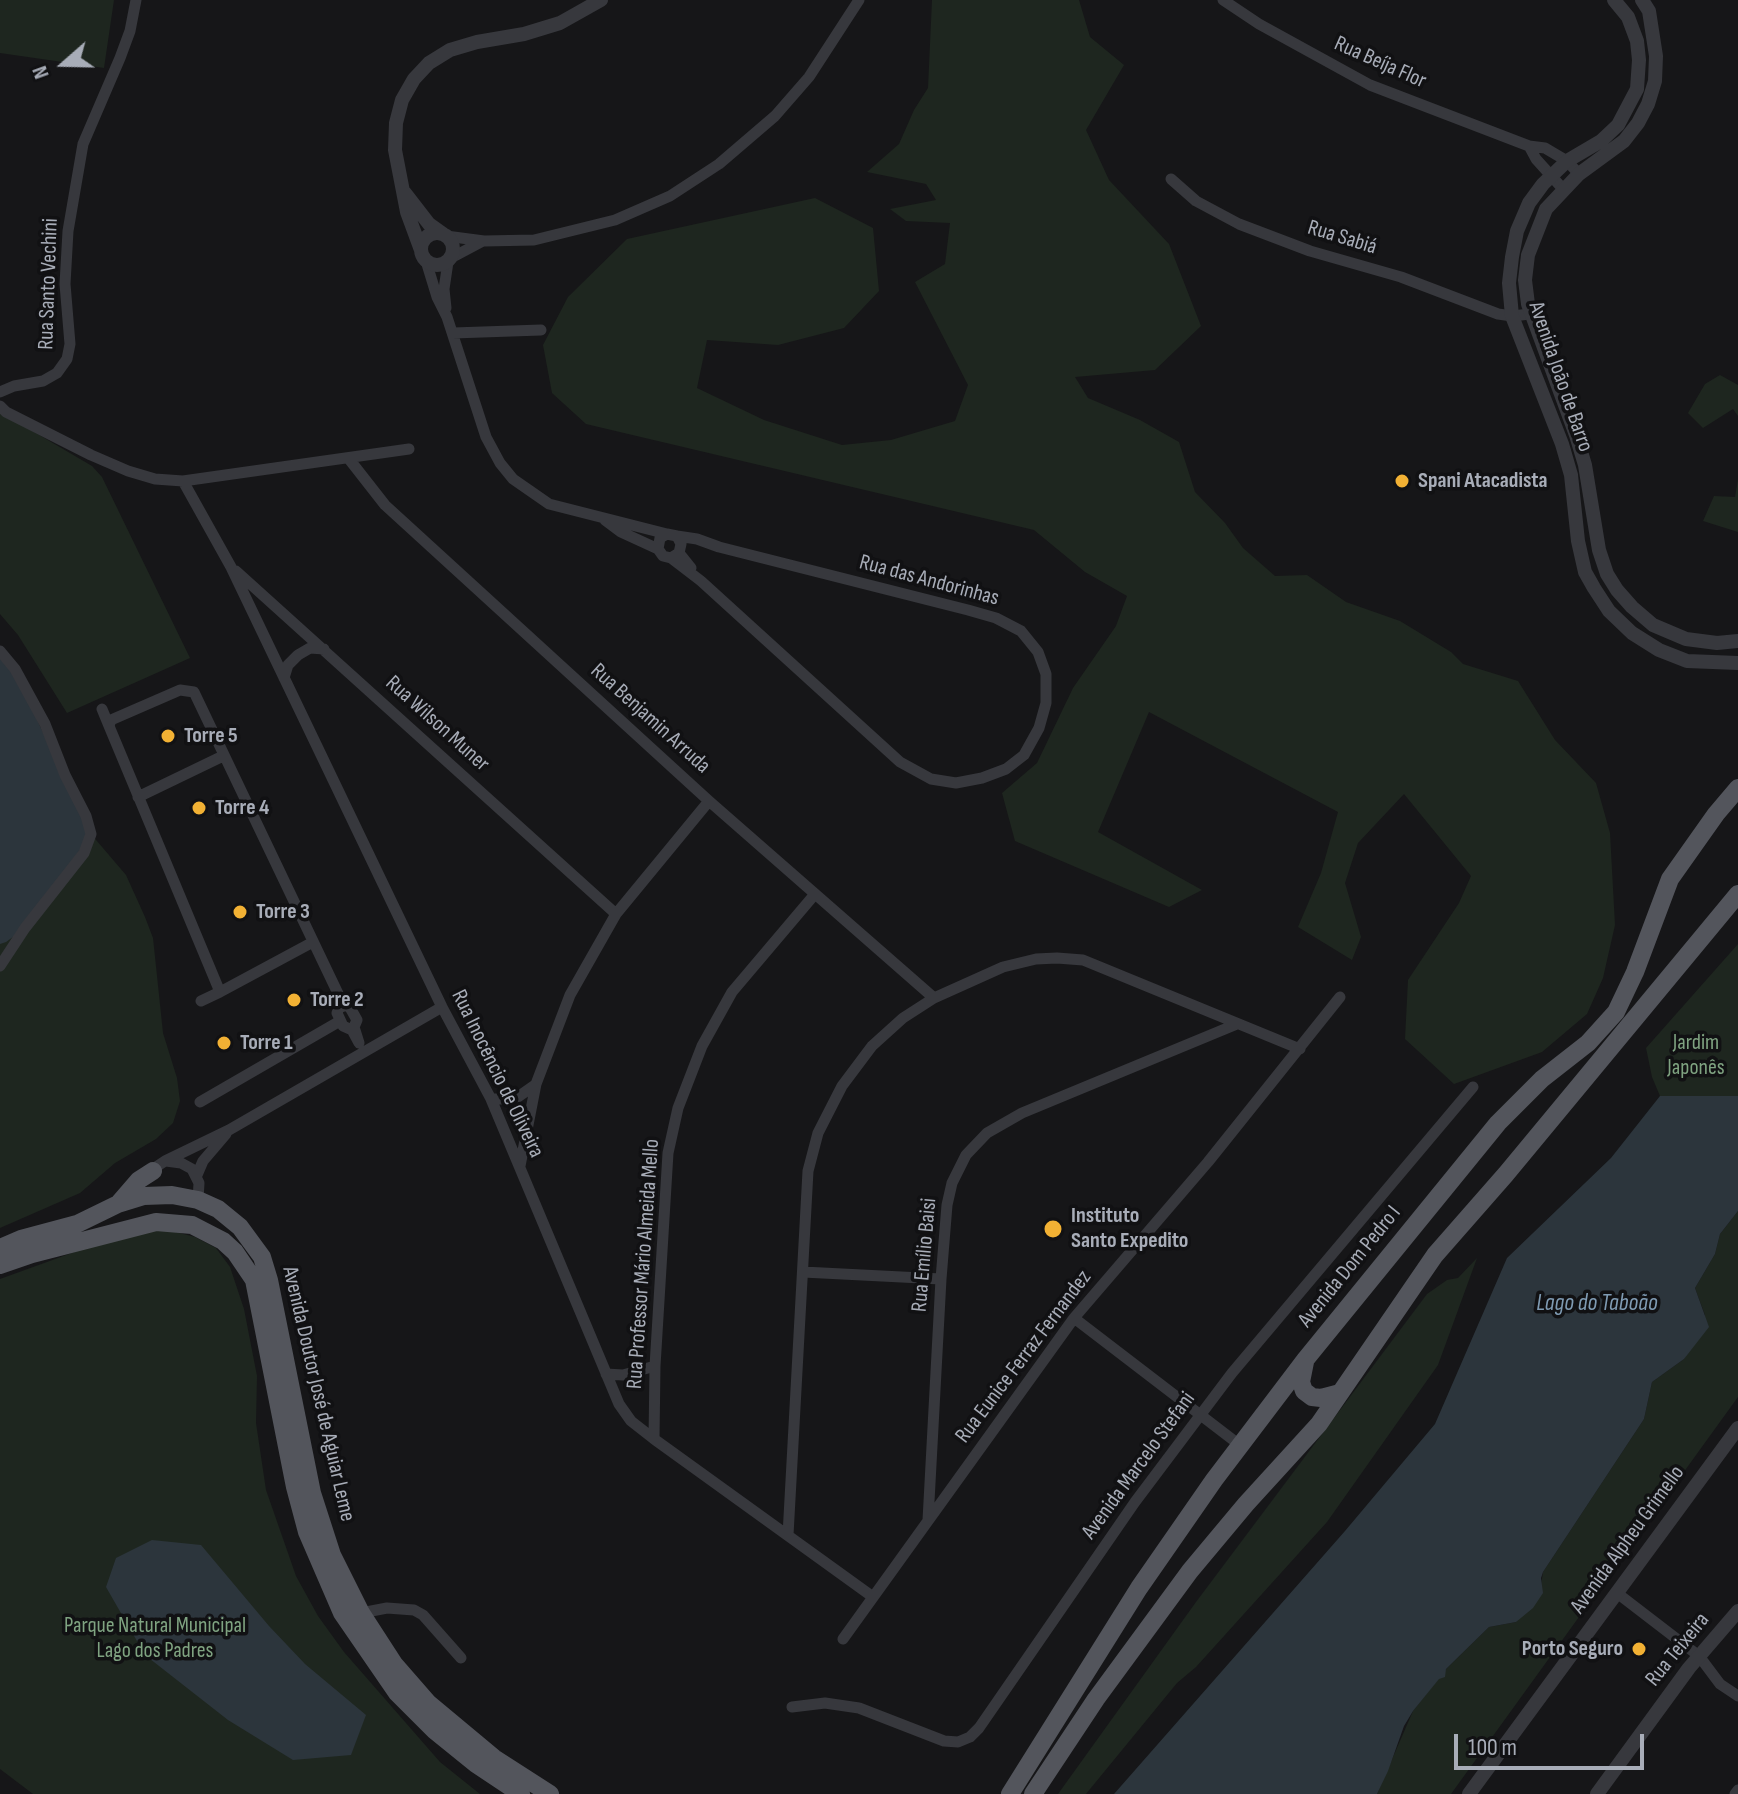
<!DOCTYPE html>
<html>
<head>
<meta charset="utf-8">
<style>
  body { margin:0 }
  #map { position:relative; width:1738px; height:1794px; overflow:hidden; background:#161618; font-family:"Sofia Sans Condensed",sans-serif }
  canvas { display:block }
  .north { position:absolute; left:24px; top:24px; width:80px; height:80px; -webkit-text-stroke:6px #111113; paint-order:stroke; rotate:250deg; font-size:22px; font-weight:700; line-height:32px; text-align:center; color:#a8adb8 }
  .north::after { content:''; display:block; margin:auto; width:28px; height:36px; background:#a8adb8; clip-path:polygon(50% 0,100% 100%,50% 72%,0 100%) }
  .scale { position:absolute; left:1454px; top:1734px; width:190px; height:36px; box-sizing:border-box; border:4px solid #a8adb8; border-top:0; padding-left:10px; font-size:24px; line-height:28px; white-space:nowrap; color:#a8adb8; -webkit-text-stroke:6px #111113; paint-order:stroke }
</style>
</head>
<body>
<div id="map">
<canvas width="1738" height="1794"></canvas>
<div class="north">N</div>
<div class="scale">100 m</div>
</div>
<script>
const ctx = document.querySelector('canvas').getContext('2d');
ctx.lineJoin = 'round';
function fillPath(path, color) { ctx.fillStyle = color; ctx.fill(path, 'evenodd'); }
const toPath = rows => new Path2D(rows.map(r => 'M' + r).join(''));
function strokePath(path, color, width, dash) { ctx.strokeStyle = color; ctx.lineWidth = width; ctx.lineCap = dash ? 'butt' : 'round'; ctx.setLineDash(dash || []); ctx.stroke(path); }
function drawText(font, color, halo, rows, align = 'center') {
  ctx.font = font + ' "Sofia Sans Condensed",sans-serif'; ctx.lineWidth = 7; ctx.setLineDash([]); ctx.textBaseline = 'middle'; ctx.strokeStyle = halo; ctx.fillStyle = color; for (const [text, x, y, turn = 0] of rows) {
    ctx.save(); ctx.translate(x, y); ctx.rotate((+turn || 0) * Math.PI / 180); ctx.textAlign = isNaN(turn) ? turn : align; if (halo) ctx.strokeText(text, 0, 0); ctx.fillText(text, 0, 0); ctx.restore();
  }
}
fillPath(toPath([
  [0,0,114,0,104,68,0,53],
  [932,0,1079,0,1090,37,1124,65,1086,130,1109,180,1169,244,1201,326,1155,370,1075,377,1088,398,1140,420,1179,442,1195,492,1225,523,1243,548,1275,576,1307,575,1346,602,1400,621,1451,652,1463,664,1518,681,1555,740,1596,783,1610,833,1615,925,1603,978,1587,1014,1542,1052,1454,1084,1405,1039,1408,980,1459,903,1471,876,1404,794,1358,843,1345,883,1361,937,1352,960,1298,927,1321,873,1338,812,1149,712,1098,832,1202,890,1169,907,1015,841,1002,793,1037,763,1073,688,1116,626,1127,596,1085,572,1034,530,586,424,552,393,543,345,568,297,627,239,815,198,873,228,879,291,844,328,778,345,707,340,697,388,764,420,842,445,891,440,955,421,968,385,915,282,945,264,950,223,906,221,890,209,936,200,926,184,867,172,899,144,914,110,928,88],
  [1720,375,1738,385,1738,416,1733,409,1703,428,1688,413,1705,384],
  [0,412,92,466,102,477,190,658,67,713,18,635,0,614],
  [1738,479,1738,532,1703,521,1714,496,1735,497],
  [0,657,91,834,126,875,145,917,153,938,163,1033,177,1078,180,1101,173,1123,156,1139,115,1163,80,1193,0,1228],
  [1738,944,1738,1096,1660,1096,1652,1077,1646,1048],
  [1738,1211,1738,1397,1451,1794,1377,1794,1413,1711,1446,1669,1489,1627,1516,1622,1541,1585,1543,1572,1644,1419,1652,1382,1684,1359,1705,1315,1695,1288,1715,1254,1720,1234],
  [149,1230,172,1231,195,1237,216,1248,230,1267,244,1309,257,1376,256,1423,266,1490,296,1576,318,1616,344,1652,440,1762,480,1794,33,1794,0,1769,0,1279,105,1241],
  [1477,1258,1438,1365,1327,1522,1196,1667,1177,1683,1086,1794,1058,1794,1196,1602,1427,1294,1447,1280,1458,1278]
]), '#1e261f');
fillPath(toPath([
  [0,657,14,671,91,834,25,928,6,942,0,944],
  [1660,1096,1738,1096,1738,1211,1720,1234,1715,1254,1695,1288,1709,1327,1684,1359,1652,1382,1644,1419,1543,1572,1541,1578,1543,1593,1533,1608,1516,1622,1489,1627,1446,1669,1445,1677,1439,1679,1413,1711,1404,1726,1388,1771,1377,1794,1114,1794,1345,1531,1435,1424,1507,1258,1611,1158],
  [152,1540,201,1545,269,1626,305,1664,366,1715,351,1755,293,1760,228,1720,145,1655,106,1587,116,1558]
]), '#2c353c');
strokePath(toPath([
  [1223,0,1259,24,1370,85,1529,146,1545,148,1567,161,1579,174],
  [1529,146,1536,159,1563,189],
  [1171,179,1196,201,1239,224,1310,251,1401,277,1498,314,1512,316,1530,314],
  [446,236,484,241,534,240,615,220,670,196,719,164,775,116,809,77,859,0],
  [451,258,483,241],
  [426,261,437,297,447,317,486,437,500,463,513,479,549,504,667,534],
  [446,308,444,289,448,262],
  [453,333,541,330],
  [0,392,14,386,43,381,57,373,67,359,70,344,65,284,68,231,83,144,120,58,130,31,136,0],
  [0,406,6,412,91,455,128,471,155,479,183,481,409,449],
  [349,459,385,505,709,801,934,998],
  [183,481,231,567,442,1007,491,1099,619,1404,631,1421,654,1439,873,1597],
  [605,520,621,532,658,549],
  [679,553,671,558,663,556,658,549,660,538,667,534,677,536,681,544,679,553,691,568],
  [671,558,701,581,900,762,931,779,956,783,982,778,1006,769,1024,755,1039,728,1046,703,1046,674,1038,652,1021,631,996,618,968,610,719,547,697,539,677,536],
  [236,571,616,914],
  [0,651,15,669,45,724,65,775,86,816,91,834,84,853,25,928,0,966],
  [284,678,288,665,298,655,310,648,324,649],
  [102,709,109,726],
  [138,797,223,756],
  [313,942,220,992,109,726,111,720,180,690,194,692,344,1006],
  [201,1001,220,992],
  [348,1004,357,1020,354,1027,359,1043,352,1030,343,1026,337,1013,339,1008,348,1004],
  [491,1099,515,1099,535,1085],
  [200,1102,340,1021],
  [166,1161,181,1163,192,1169,199,1183,198,1200],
  [520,1166,536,1084,570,995,616,914,709,801],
  [197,1175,203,1161,226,1134],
  [150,1177,156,1167,165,1161,229,1130,442,1007],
  [803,1272,941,1279],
  [1074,1318,1241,1446],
  [606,1374,623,1375,655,1366],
  [654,1439,655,1366,668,1153,678,1108,702,1046,732,992,815,894],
  [928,1520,941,1279,947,1205,952,1183,966,1155,987,1133,1022,1113,1237,1024],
  [788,1535,808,1171,818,1133,842,1086,872,1046,903,1018,934,998,1003,967,1036,959,1057,958,1083,960,1300,1049],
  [1617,1593,1699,1656,1720,1684,1738,1696],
  [361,1613,387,1608,414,1610,423,1615,461,1658],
  [843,1639,1074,1318,1208,1162,1340,997],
  [792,1707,825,1703,859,1708,944,1741,958,1742,970,1737,979,1728,1135,1502,1232,1373,1473,1087],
  [1735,1794,1738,1790]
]), '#37383d', 11);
strokePath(toPath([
  [1614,0,1628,17,1637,41,1639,60,1637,89,1618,125,1601,141,1567,161,1543,184,1529,203,1517,231,1512,257,1509,283,1512,316,1562,444,1571,475,1578,541,1585,572,1594,588,1609,611,1632,633,1659,650,1687,661,1738,663],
  [1642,0,1649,11,1656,56,1655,81,1648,104,1638,123,1624,141,1579,174,1546,209,1528,255,1525,280,1528,304,1576,435,1585,465,1599,550,1607,574,1617,590,1632,607,1653,625,1686,639,1717,643,1738,641],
  [405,193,429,224,443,234],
  '421 249a16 16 0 1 1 32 0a16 16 0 1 1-32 0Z',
  [421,250,407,212,395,150,396,123,402,100,414,79,429,63,450,50,477,42,524,34,560,23,601,0],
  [1469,1794,1738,1428],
  [1597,1794,1689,1668,1738,1611]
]), '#37383d', 14);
strokePath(toPath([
  [120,1202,139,1180,153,1171],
  [0,1248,21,1239,77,1224,118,1204,144,1196,172,1195,198,1200,218,1209,240,1227,262,1257,269,1280,312,1493,332,1555,361,1613,394,1664,428,1703,494,1758,550,1794],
  [0,1265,32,1254,156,1222,192,1225,223,1241,235,1252,254,1280,295,1487,307,1532,342,1613,397,1693,434,1730,476,1764,521,1794],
  [1305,1362,1301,1382,1304,1391,1312,1397,1321,1398,1340,1393],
  [1010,1794,1139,1588,1214,1480,1305,1360,1498,1123,1542,1079,1588,1043,1616,1012,1635,972,1670,879,1716,814,1738,788],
  [1033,1794,1096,1699,1190,1571,1246,1504,1319,1424,1435,1255,1506,1174,1738,894]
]), '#53555c', 18);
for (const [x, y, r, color] of [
  [1402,481,8,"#f2b134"],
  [168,736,8,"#f2b134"],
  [199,808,8,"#f2b134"],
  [240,912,8,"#f2b134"],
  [294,1000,8,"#f2b134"],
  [224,1043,8,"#f2b134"],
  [1053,1229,10,"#f2b134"],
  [1639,1649,8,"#f2b134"]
]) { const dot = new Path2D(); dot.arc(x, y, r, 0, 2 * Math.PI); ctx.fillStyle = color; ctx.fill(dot); strokePath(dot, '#111113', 3); }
drawText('22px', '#a8adb8', '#111113', [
  ["Rua Beíja Flor",1380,63,24],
  ["Rua Sabiá",1342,238,17],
  ["Rua Santo Vechini",49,284,-88],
  ["Avenida João de Barro",1560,377,71],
  ["Rua das Andorinhas",929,581,15],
  ["Rua Benjamin Arruda",650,719,42],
  ["Rua Wilson Muner",437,724,42],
  ["Rua Inocêncio de Oliveira",497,1074,64],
  ["Rua Emílio Baisi",925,1255,-85],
  ["Rua Professor Mário Almeida Mello",644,1264,-86],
  ["Avenida Dom Pedro I",1350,1267,-51],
  ["Rua Eunice Ferraz Fernandez",1024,1357,-53],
  ["Avenida Doutor José de Aguiar Leme",318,1394,77],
  ["Avenida Marcelo Stefani",1139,1466,-54],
  ["Avenida Alpheu Grimello",1628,1540,-54],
  ["Rua Teixeira",1678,1650,-51]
]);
drawText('bold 22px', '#a8adb8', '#111113', [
  ["Spani Atacadista",1418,481],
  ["Torre 5",184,736],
  ["Torre 4",215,808],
  ["Torre 3",256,912],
  ["Torre 2",310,1000],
  ["Torre 1",240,1043],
  ["Instituto",1071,1216],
  ["Santo Expedito",1071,1241],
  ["Porto Seguro",1623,1649,"right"]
], 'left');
drawText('22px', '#7fa381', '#111113', [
  ["Jardim",1696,1043],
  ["Japonês",1696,1068],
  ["Parque Natural Municipal",155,1626],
  ["Lago dos Padres",155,1651]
]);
drawText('italic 24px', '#7f9bb3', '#111113', [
  ["Lago do Taboão",1597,1304]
]);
</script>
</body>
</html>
